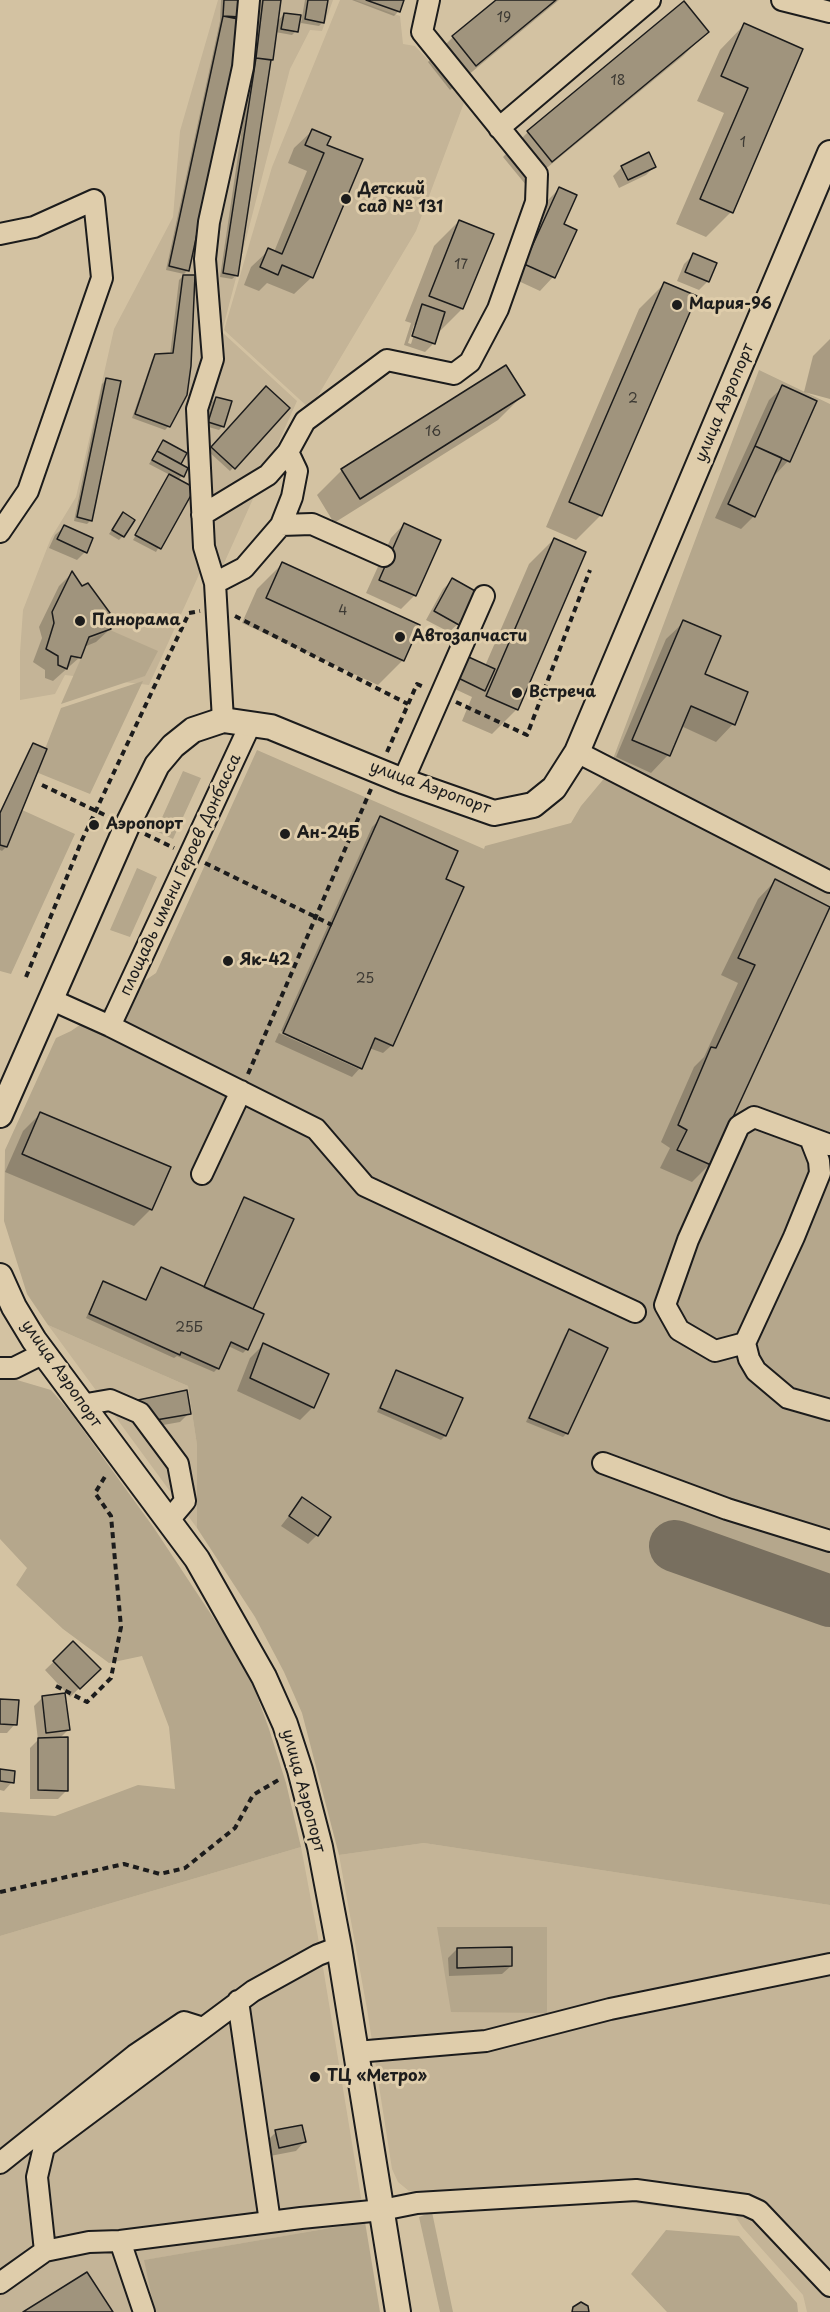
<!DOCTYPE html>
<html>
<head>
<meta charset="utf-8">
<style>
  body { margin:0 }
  canvas { display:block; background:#d3c2a2 }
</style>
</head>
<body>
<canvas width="830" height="2312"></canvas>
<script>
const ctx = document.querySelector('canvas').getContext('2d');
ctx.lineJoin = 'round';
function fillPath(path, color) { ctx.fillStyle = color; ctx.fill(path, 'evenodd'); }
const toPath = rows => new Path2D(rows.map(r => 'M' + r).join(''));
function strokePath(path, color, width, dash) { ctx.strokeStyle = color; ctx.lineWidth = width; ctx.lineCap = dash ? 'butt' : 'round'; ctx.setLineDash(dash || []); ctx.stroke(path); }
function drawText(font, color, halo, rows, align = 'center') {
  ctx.font = font + ' "Playpen Sans",sans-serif'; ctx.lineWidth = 6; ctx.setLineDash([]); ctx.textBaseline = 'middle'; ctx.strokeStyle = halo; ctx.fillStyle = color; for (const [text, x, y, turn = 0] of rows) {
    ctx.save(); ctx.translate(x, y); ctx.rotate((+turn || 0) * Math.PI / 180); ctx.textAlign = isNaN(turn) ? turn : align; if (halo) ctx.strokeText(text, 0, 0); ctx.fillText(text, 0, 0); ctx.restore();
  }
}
fillPath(toPath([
  [218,0,333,0,322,31,310,30,290,69,222,332,297,401,221,570,202,568,149,685,65,675,55,694,20,700,20,652,23,610,51,538,76,497,114,329,173,217,180,131],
  [340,0,355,0,400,16,403,44,415,46,465,100,416,231,310,409,224,330,272,167],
  [48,1325,188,1386,197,1445,197,1528],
  [424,1843,830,1905,830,2312,807,2312,803,2295,743,2228,735,2216,625,2202,618,2183,422,2193,409,2191,398,2182,392,2169,367,2009,339,1855],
  [301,1847,318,1937,365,2222,145,2260,155,2312,0,2312,0,1936]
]), '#c4b497');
fillPath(toPath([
  [759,370,830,404,830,1905,424,1843,339,1855,302,1713,284,1672,255,1617,197,1528,197,1445,188,1386,48,1325,27,1294,4,1221,5,1150,56,1038,71,1031,156,973,257,750,484,849,485,846,571,823,581,806,607,775],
  [110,630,158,651,145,676,61,704,89,640],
  [143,681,90,794,36,772,61,708],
  [183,771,201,778,173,839,156,831],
  [20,809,75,834,11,974,0,971,0,844],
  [137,868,157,877,130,937,110,930],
  [0,1375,51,1390,70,1412,154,1528,226,1637,252,1682,269,1729,286,1783,301,1847,0,1936,0,1812,55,1816,138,1785,175,1789,169,1727,142,1656,109,1663,63,1629,16,1585,27,1568,0,1539],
  [437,1927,547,1927,547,2013,451,2012],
  [432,2212,453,2312,440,2312,419,2217],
  [365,2222,380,2312,155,2312,144,2260],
  [666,2230,739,2236,797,2303,798,2312,667,2312,631,2274]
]), '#b5a78c');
fillPath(toPath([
  [221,0,241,0,240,16,236,20,188,270,184,274,166,270,220,21],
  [261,0,280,0,277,22,284,14,296,31,292,35,275,32,272,59,269,62,237,275,232,279,220,277],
  [305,0,327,0,323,22,319,26,301,23],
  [352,0,402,0,398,12,394,16],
  [498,0,559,0,450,90,428,62,453,37],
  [684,3,707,32,683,56,526,185,503,157,528,132],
  [744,25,801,50,731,212,706,237,676,224,724,113,697,101,720,50],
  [312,131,325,146,312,277,294,294,267,283,259,291,244,285,251,267,269,250,274,252,307,171,288,163,294,148],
  [655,166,646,175,619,188,613,176,622,167],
  [559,189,562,225,575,230,553,277,540,291,512,278,546,202],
  [459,221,492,235,462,309,437,334,434,343,425,352,404,345,411,323,405,321,434,246],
  [414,325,417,325,411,344,408,343],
  [693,255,708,281,699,290,677,281,684,264],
  [183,276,169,426,165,430,132,418,152,360,156,356,170,355,179,280],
  [664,284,601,515,576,540,546,527,639,309],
  [830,339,830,399,804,392,813,356],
  [106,380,91,520,87,524,74,521,102,384],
  [783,387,788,461,775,475,773,474,754,516,741,529,715,518,769,400],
  [266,388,288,408,230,471,208,451],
  [523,395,498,420,334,523,317,495,342,470],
  [216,398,223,426,219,430,205,426,212,402],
  [163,442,185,453,179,465,182,476,178,480,193,488,156,552,133,540,170,475,149,464],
  [123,514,123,536,119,540,109,534],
  [404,524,439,540,414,596,401,609,366,593,391,538],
  [64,527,85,552,77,560,49,548,55,535],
  [554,539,517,709,492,734,462,721,472,697,444,684,485,666,529,564],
  [282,564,403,660,378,685,242,623,257,589],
  [72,573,110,629,96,642,84,647,80,657,53,681,45,678,45,670,33,662,42,638,39,627,59,586],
  [452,580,458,624,449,632,426,620,443,589],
  [684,622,703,675,733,724,716,742,681,726,668,755,651,773,616,757,666,639],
  [33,745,6,847,2,851,0,850,0,811,29,749],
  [381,818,444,880,392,1045,383,1053,369,1048,360,1068,352,1077,275,1042,279,1033,359,1069,359,1066,281,1031,372,827],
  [775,881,710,1164,692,1182,660,1168,670,1148,661,1142,694,1067,704,1057,738,983,721,975,758,899],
  [41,1113,151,1209,134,1226,5,1172,23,1131],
  [245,1199,251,1310,247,1349,243,1353,228,1346,218,1368,214,1372,177,1356,174,1358,86,1318,100,1287,104,1283,145,1301,157,1273,161,1269,203,1288,241,1203],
  [569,1331,567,1433,563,1437,526,1422,565,1335],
  [263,1345,313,1407,300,1420,237,1391,250,1358],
  [397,1372,461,1399,445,1436,441,1440,377,1412,393,1376],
  [130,1410,189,1413,180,1422,141,1429,132,1422],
  [302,1499,317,1535,308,1544,281,1526],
  [73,1643,99,1669,70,1697,45,1670],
  [43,1697,68,1730,59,1739,67,1790,58,1799,30,1799,30,1748,38,1740,34,1706],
  [0,1700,15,1724,7,1733,0,1733],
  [0,1770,12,1782,4,1791,0,1790],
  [457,1949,511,1966,502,1974,449,1976,448,1958],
  [276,2132,304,2142,296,2151,270,2156,267,2141]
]), '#0003');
strokePath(toPath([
  [675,1546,830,1601]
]), '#786f5f', 52);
const building = toPath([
  [224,0,243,0,241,17,223,16,224,0],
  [263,0,281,0,273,60,256,58,263,0],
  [308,0,328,0,324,23,305,19,308,0],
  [366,0,404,0,400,12,366,0],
  [496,0,556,0,476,66,452,36,496,0],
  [684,1,709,32,552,162,527,131,684,1],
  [284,13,301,15,298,32,281,29,284,13],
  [223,16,243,20,189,271,169,266,223,16],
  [744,23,803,49,733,213,700,199,748,88,721,76,744,23],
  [256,58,271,60,238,276,223,273,256,58],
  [312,129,331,137,327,145,363,159,313,278,282,265,278,275,260,267,268,248,282,254,324,153,305,145,312,129],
  [649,152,656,167,628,180,621,166,649,152],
  [559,187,577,195,564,224,577,230,555,278,524,264,559,187],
  [459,220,494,234,463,309,429,296,459,220],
  [693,253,717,263,709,282,685,272,693,253],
  [183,275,195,275,191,366,187,395,170,427,135,414,155,354,173,353,183,275],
  [664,282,697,296,602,516,569,502,664,282],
  [422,304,445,312,435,344,412,336,422,304],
  [506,365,525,395,360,499,341,469,506,365],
  [106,378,121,381,92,521,77,517,106,378],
  [782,385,817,401,790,462,755,446,782,385],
  [266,386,290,408,235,469,211,447,266,386],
  [216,397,232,401,224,427,208,422,216,397],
  [163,440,187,453,181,464,157,451,163,440],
  [755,446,782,458,755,517,728,504,755,446],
  [157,451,188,468,184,477,152,460,157,451],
  [169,474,195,488,161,549,135,535,169,474],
  [123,512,135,520,124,537,112,530,123,512],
  [404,523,441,540,416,596,379,580,404,523],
  [64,525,93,538,87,553,57,539,64,525],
  [554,538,586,552,518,710,486,696,554,538],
  [282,562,420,625,404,661,266,598,282,562],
  [72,571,82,586,88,583,110,613,105,619,111,629,89,637,81,658,71,656,67,669,58,665,58,656,46,649,54,623,52,612,72,571],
  [452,578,477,592,459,625,434,611,452,578],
  [683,620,721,636,705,674,748,692,735,725,691,706,670,756,632,740,683,620],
  [462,654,495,669,485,691,452,675,462,654],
  [33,743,47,749,7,847,0,845,0,813,33,743],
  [380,816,458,851,446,879,464,887,393,1046,375,1038,362,1069,283,1033,380,816],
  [775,879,830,907,711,1165,677,1150,687,1130,678,1125,711,1047,716,1048,755,965,738,958,775,879],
  [40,1112,171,1167,152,1210,22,1154,40,1112],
  [244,1197,294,1219,253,1309,204,1287,244,1197],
  [161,1267,264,1314,248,1350,231,1342,219,1369,181,1352,180,1355,89,1314,103,1281,146,1300,161,1267],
  [569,1329,608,1348,568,1434,529,1418,569,1329],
  [263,1343,329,1374,314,1408,250,1378,263,1343],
  [396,1370,463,1398,446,1436,380,1408,396,1370],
  [187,1390,191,1414,150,1421,141,1413,138,1400,187,1390],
  [302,1497,331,1517,318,1536,289,1516,302,1497],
  [73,1641,101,1669,80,1689,53,1661,73,1641],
  [65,1693,70,1730,46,1733,42,1696,65,1693],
  [0,1699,19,1700,17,1725,0,1724,0,1699],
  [68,1737,68,1791,38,1790,38,1738,68,1737],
  [0,1769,15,1771,14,1783,0,1781,0,1769],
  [512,1947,512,1966,457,1968,457,1948,512,1947],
  [302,2125,306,2142,279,2148,275,2130,302,2125],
  [87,2272,113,2312,23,2312,87,2272],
  [581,2302,588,2306,589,2312,572,2312,573,2307,581,2302]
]);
fillPath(building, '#a0947d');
strokePath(building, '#1c1c1c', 1.5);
const minor = toPath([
  [782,0,830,12],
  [499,128,650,0],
  [0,234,34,227,94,200,102,278,28,491,0,532],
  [202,515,268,475,288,452,305,421,387,360,454,374,470,362,498,309,536,202,537,174,422,32,429,0],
  [281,525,292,497,297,471,288,452],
  [215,583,244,568,281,525,312,524,384,556],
  [223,720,215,583,204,547,197,409,213,359,205,259,209,222,243,67,249,0],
  [577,752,830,882],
  [403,781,484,596],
  [50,999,110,1026,316,1129,365,1186,635,1312],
  [110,1026,251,723],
  [810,1138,819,1161,820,1173,794,1237,745,1343,715,1351,679,1330,665,1305,688,1240,739,1126,754,1117,830,1145],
  [202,1174,241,1091],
  [745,1343,749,1359,756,1371,788,1398,830,1410],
  [0,1368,14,1368,44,1353],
  [81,1405,110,1400,140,1413,178,1464,185,1501,169,1520],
  [603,1463,727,1509,830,1541],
  [339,1947,318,1955,253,1991,44,2147,37,2177,45,2251,89,2242,120,2241,301,2218,382,2210,417,2203,636,2190,746,2205,759,2211,830,2286],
  [238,2001,270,2222],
  [356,2052,486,2041,610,2009,830,1964],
  [0,2163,135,2055,184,2022,203,2028],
  [120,2241,144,2312],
  [0,2283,45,2251]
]);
const major = toPath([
  [0,1115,127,826,157,765,173,746,193,730,223,720,271,727,403,781,494,813,533,805,554,788,577,752,830,153],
  [0,1276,14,1307,34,1340,197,1559,264,1677,285,1724,300,1770,320,1847,339,1947,398,2312]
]);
strokePath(minor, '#1c1c1c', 24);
strokePath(major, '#1c1c1c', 28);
strokePath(toPath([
  [235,616,408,704],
  [456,702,527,735,590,570],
  [387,752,417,684,424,687],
  [42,785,109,817],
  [145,834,174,848],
  [205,863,332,925],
  [26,977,82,840,189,613,200,611],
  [248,1074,371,789],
  [56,1686,87,1702,111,1678,121,1627,111,1516,95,1493,106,1475],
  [0,1892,124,1864,160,1874,185,1868,235,1828,253,1795,280,1779]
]), '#1c1c1c', 4, [6, 4.5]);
strokePath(minor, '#dfcdab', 20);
strokePath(major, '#dfcdab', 24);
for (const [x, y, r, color] of [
  [346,199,6,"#1c1c1c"],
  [677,305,6,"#1c1c1c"],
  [80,621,6,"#1c1c1c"],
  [400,637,6,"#1c1c1c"],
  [517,693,6,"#1c1c1c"],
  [94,825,6,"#1c1c1c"],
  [285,834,6,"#1c1c1c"],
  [228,961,6,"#1c1c1c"],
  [315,2077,6,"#1c1c1c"]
]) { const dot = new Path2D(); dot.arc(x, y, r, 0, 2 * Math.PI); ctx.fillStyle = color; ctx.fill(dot); strokePath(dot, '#dfcdab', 2); }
drawText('14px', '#3d3a34', null, [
  ["19",504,18],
  ["18",618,81],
  ["1",743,143],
  ["17",461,265],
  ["2",633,399],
  ["16",433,432],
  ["4",343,611],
  ["25",365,979],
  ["25Б",189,1328]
]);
drawText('bold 16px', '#1c1c1c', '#dfcdab', [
  ["Детский",358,190],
  ["сад № 131",358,208],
  ["Мария-96",689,305],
  ["Панорама",92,621],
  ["Автозапчасти",412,637],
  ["Встреча",529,693],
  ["Аэропорт",106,825],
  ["Ан-24Б",297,834],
  ["Як-42",240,961],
  ["ТЦ «Метро»",327,2077]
], 'left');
drawText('16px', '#1c1c1c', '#dfcdab', [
  ["улица Аэропорт",725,403,-67],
  ["улица Аэропорт",430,788,20],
  ["площадь имени Героев Донбасса",181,875,-65],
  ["улица Аэропорт",61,1374,55],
  ["улица Аэропорт",303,1791,75]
]);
</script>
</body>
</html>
